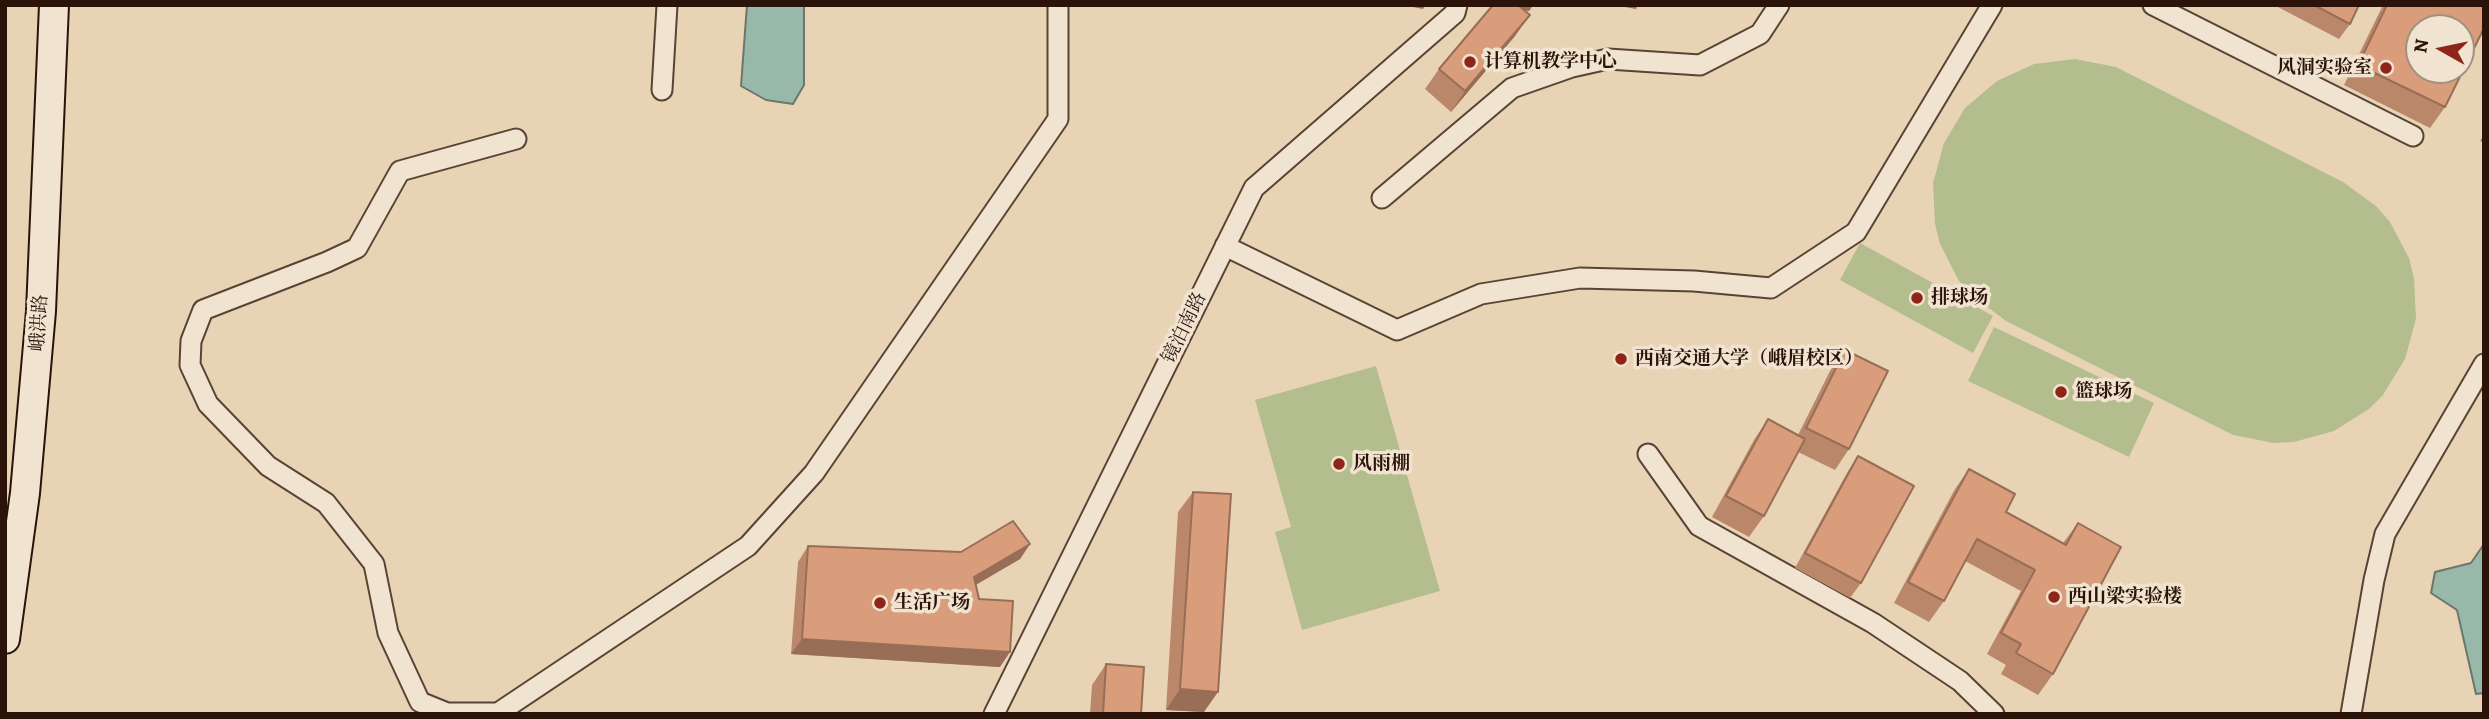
<!DOCTYPE html>
<html>
<head>
<meta charset="utf-8">
<style>
  body { margin:0 }
  #map { position:relative; width:2489px; height:719px; overflow:hidden; background:#e8d4b5; font-family:Alegreya,serif }
  canvas { display:block }
  .frame { position:absolute; inset:0; border:7px solid #2b1309; pointer-events:none }
  .north { position:absolute; left:2405px; top:14px; width:70px; height:70px; box-sizing:border-box; background:#f0e3cf; border:2px solid #a19080; border-radius:50%; rotate:279deg; font-size:19px; font-weight:700; line-height:28px; text-align:center; color:#2b1309 }
  .north::after { content:''; display:block; margin:auto; width:24px; height:32px; background:#8f2418; clip-path:polygon(50% 0,100% 100%,50% 72%,0 100%) }
</style>
</head>
<body>
<div id="map">
<canvas width="2489" height="719"></canvas>
<div class="frame"></div>
<div class="north">N</div>
</div>
<script>
const ctx = document.querySelector('canvas').getContext('2d');
ctx.lineJoin = 'round';
function fillPath(path, color) { ctx.fillStyle = color; ctx.fill(path, 'evenodd'); }
const toPath = rows => new Path2D(rows.map(r => 'M' + r).join(''));
function strokePath(path, color, width, dash) { ctx.strokeStyle = color; ctx.lineWidth = width; ctx.lineCap = dash ? 'butt' : 'round'; ctx.setLineDash(dash || []); ctx.stroke(path); }
function drawText(font, color, halo, rows, align = 'center') {
  ctx.font = font + ' Alegreya,"Noto Serif SC",serif'; ctx.lineWidth = 7; ctx.setLineDash([]); ctx.textBaseline = 'middle'; ctx.strokeStyle = halo; ctx.fillStyle = color; for (const [text, x, y, turn = 0] of rows) {
    ctx.save(); ctx.translate(x, y); ctx.rotate((+turn || 0) * Math.PI / 180); ctx.textAlign = isNaN(turn) ? turn : align; if (halo) ctx.strokeText(text, 0, 0); ctx.fillText(text, 0, 0); ctx.restore();
  }
}
fillPath(toPath([
  [2075,59,2116,67,2343,182,2376,206,2390,222,2409,258,2414,278,2416,319,2405,359,2383,395,2369,409,2334,431,2294,442,2274,443,2233,435,2006,321,1973,296,1959,281,1940,244,1935,224,1933,183,1944,143,1965,108,1997,81,2034,64],
  [1860,243,1993,316,1973,353,1840,280],
  [1994,327,2154,403,2129,457,1968,381],
  [1376,366,1440,591,1302,630,1275,532,1291,527,1255,400]
]), '#b4bd8e');
const water = toPath([
  [747,5,804,5,804,85,793,104,766,100,741,86,747,5],
  [2484,544,2484,693,2476,694,2457,610,2431,593,2435,572,2471,563,2484,544]
]);
fillPath(water, '#98b8aa');
strokePath(water, '#6c766a', 2);
const minor = toPath([
  [2153,5,2413,136],
  [662,90,667,5],
  [516,139,400,171,357,248,327,262,203,310,191,341,190,365,208,404,268,466,326,503,374,564,388,633,420,702,447,713,498,713,748,546,814,473,1058,119,1058,5],
  [1382,198,1512,88,1572,67,1608,59,1700,65,1760,34,1779,5],
  [1225,246,1397,330,1481,294,1580,278,1694,281,1771,288,1856,232,1992,5],
  [1648,454,1699,526,1873,623,1960,681,1994,714],
  [994,714,1254,188,1455,13,1457,5],
  [2351,714,2374,580,2385,534,2484,364]
]);
const secondary = toPath([
  [5,639,25,493,41,311,54,5]
]);
strokePath(minor, '#5a4334', 23);
strokePath(secondary, '#2b1309', 32);
strokePath(minor, '#f0e3cf', 19);
strokePath(secondary, '#f0e3cf', 28);
fillPath(toPath([
  [1493,5,1533,5,1529,11,1524,10,1515,36,1451,112,1425,89,1439,69],
  [2274,5,2359,5,2350,24,2339,39],
  [2383,5,2484,5,2445,107,2430,128,2344,85],
  [2484,134,2484,143,2480,141],
  [1845,350,1849,449,1835,470,1798,452,1764,516,1749,537,1712,517,1754,440,1768,419,1798,435,1830,371],
  [1858,456,1861,583,1850,598,1795,568,1848,471],
  [1969,469,2006,512,2063,543,2078,523,2053,674,2038,695,2001,674,2006,665,1987,654,2021,591,1965,561,1944,601,1929,622,1894,603,1955,489],
  [1193,492,1204,712,1166,710,1178,512],
  [1030,544,1020,559,976,585,1000,667,791,654,798,562,808,546,961,552],
  [1106,664,1141,714,1090,714,1092,685]
]), '#bb876b');
fillPath(toPath([
  [1403,5,1426,5,1423,9],
  [1497,5,1533,5,1529,11],
  [1613,5,1638,5,1636,9],
  [1530,15,1515,36,1451,112,1465,91],
  [1030,544,1020,559,963,592,974,577],
  [802,639,1010,652,1000,667,791,654],
  [1180,689,1218,692,1204,712,1166,710]
]), '#986e57');
const building = toPath([
  [1493,5,1518,5,1530,15,1465,91,1439,69,1493,5],
  [2314,5,2359,5,2350,24,2314,5],
  [2387,5,2484,5,2484,28,2445,107,2358,65,2387,5],
  [2419,28,2461,28,2461,70,2419,70,2419,28],
  [1845,350,1888,371,1849,449,1806,428,1845,350],
  [1768,419,1805,439,1764,516,1726,496,1768,419],
  [1858,456,1914,486,1861,583,1805,553,1858,456],
  [1969,469,2015,494,2006,512,2066,545,2078,523,2121,547,2053,674,2016,653,2021,644,2001,633,2035,570,1977,539,1944,601,1908,582,1969,469],
  [1193,492,1231,494,1218,692,1180,689,1193,492],
  [1013,521,1030,544,974,577,979,599,1013,601,1010,652,802,639,808,546,961,552,1013,521],
  [1106,664,1144,667,1141,714,1103,714,1106,664]
]);
fillPath(building, '#d99d7c');
strokePath(building, '#986e57', 2);
for (const [x, y, r, color] of [
  [1470,62,7,"#8f2418"],
  [2386,68,7,"#8f2418"],
  [1917,298,7,"#8f2418"],
  [1621,359,7,"#8f2418"],
  [2061,392,7,"#8f2418"],
  [1339,464,7,"#8f2418"],
  [2054,597,7,"#8f2418"],
  [880,603,7,"#8f2418"]
]) { const dot = new Path2D(); dot.arc(x, y, r, 0, 2 * Math.PI); ctx.fillStyle = color; ctx.fill(dot); strokePath(dot, '#f0e3cf', 2.5); }
drawText('bold 19px', '#2b1309', '#f0e3cf', [
  ["计算机教学中心",1484,62],
  ["风洞实验室",2372,68,"right"],
  ["排球场",1931,298],
  ["西南交通大学（峨眉校区）",1635,359],
  ["篮球场",2075,392],
  ["风雨棚",1353,464],
  ["西山梁实验楼",2068,597],
  ["生活广场",894,603]
], 'left');
drawText('19px', '#2b1309', '#f0e3cf', [
  ["峨洪路",40,323,-86],
  ["镜泊南路",1185,328,-64]
]);
</script>
</body>
</html>
